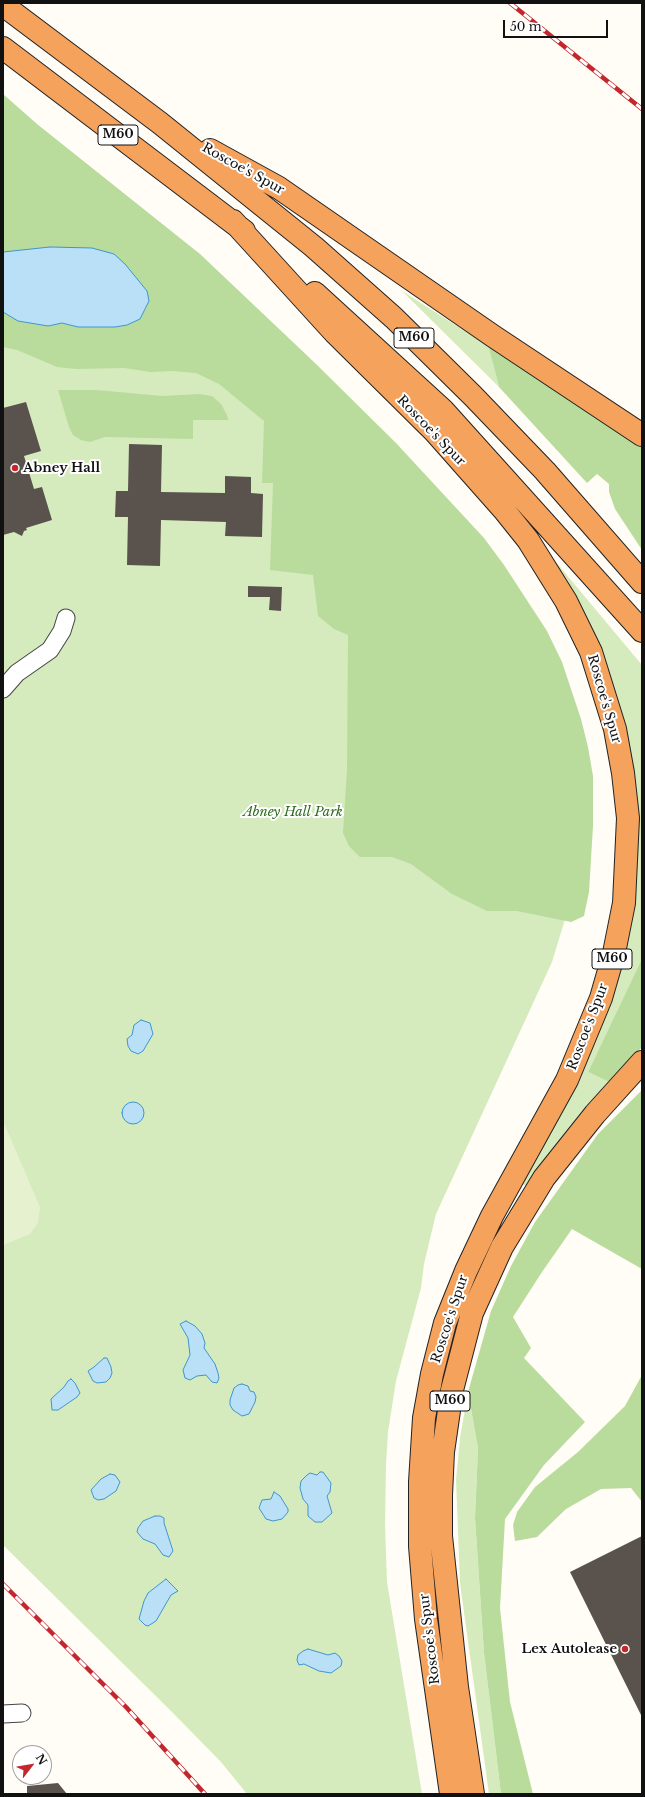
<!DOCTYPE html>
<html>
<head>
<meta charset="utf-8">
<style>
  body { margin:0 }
  #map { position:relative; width:645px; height:1797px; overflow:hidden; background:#fffdf5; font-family:"Libre Baskerville",serif }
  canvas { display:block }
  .frame { position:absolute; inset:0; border:4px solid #111; pointer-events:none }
  .north { position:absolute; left:12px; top:1745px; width:40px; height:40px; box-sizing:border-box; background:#fff; border:1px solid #a0a0a0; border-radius:50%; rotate:59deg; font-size:11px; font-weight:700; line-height:16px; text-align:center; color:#111 }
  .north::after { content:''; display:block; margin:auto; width:14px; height:18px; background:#c4262e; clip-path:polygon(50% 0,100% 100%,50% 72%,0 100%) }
  .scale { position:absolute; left:503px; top:20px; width:105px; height:18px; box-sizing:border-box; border:2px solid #111; border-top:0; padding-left:5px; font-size:12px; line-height:14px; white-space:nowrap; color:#111; -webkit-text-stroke:3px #fff; paint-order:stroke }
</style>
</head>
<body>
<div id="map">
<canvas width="645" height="1797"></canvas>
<div class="frame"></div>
<div class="north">N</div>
<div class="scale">50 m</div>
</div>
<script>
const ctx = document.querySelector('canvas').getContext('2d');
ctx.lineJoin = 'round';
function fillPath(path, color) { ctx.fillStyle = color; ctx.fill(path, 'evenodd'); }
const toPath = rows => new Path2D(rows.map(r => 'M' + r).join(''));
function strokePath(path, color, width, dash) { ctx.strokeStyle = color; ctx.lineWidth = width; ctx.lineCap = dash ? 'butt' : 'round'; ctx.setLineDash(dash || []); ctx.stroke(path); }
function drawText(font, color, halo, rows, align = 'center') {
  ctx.font = font + ' "Libre Baskerville",serif'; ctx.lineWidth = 4; ctx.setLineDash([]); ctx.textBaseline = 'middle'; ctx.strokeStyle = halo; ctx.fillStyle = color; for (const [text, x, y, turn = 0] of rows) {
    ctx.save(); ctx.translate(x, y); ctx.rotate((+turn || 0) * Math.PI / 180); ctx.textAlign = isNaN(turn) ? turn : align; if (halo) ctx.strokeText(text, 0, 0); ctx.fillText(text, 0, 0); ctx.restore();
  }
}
fillPath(toPath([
  [3,114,117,197,573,893,552,962,436,1214,424,1264,421,1288,396,1381,388,1432,386,1464,385,1525,387,1582,422,1794,247,1794,221,1762,171,1711,3,1545],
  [402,291,490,347,489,349,499,387],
  [545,549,642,665,642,960,588,1072,609,1082,528,1187,521,1183,611,996,633,781],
  [468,1392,478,1448,475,1518,484,1653,501,1794,489,1794,460,1583,456,1480,460,1438]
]), '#d5ebbd');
fillPath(toPath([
  [3,94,37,124,200,254,315,363,396,443,484,538,504,565,547,631,562,662,581,719,588,747,593,776,593,826,589,892,584,916,571,922,517,911,487,911,452,894,411,864,392,857,360,857,349,846,343,833,347,769,348,635,334,629,318,616,313,575,270,570,273,483,262,483,264,421,219,384,196,373,173,371,151,372,124,368,76,369,57,367,17,350,3,347],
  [490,347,586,407,642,446,642,550,615,509,609,492,609,484,597,474,587,483,499,387,489,349],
  [58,390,97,390,162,396,199,394,212,396,221,404,227,415,228,420,193,420,193,439,105,437,90,442,81,440,73,435,69,427],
  [642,959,642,1047,609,1082,588,1072],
  [642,1090,642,1269,572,1229,542,1272,513,1317,531,1348,524,1358,585,1422,544,1465,505,1519,500,1608,510,1702,533,1794,501,1794,484,1653,475,1518,478,1448,468,1392,491,1311,511,1266,535,1222,598,1134],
  [642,1375,642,1502,631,1488,601,1489,566,1509,537,1537,515,1541,513,1525,517,1512,535,1487,578,1452,625,1406]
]), '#b9dc9c');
fillPath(toPath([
  [3,1121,40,1207,38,1223,30,1234,3,1245]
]), '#e6f2cf');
const water = toPath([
  [50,247,92,248,114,254,125,264,147,291,149,301,140,319,127,325,115,327,78,327,62,323,48,326,18,321,3,312,3,252,50,247],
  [141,1020,150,1023,153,1034,143,1051,138,1054,131,1051,128,1046,127,1039,132,1035,134,1025,141,1020],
  '122 1113a11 11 0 1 1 22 0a11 11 0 1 1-22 0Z',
  [186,1321,195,1326,202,1334,205,1343,204,1348,215,1364,218,1373,219,1378,217,1383,212,1382,206,1375,197,1376,190,1380,185,1378,183,1370,190,1355,188,1338,180,1324,186,1321],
  [104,1358,107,1358,111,1367,112,1373,110,1378,106,1382,97,1383,93,1381,88,1371,94,1367,104,1358],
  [71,1379,75,1383,80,1393,77,1397,58,1410,52,1410,51,1399,64,1387,68,1381,71,1379],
  [242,1384,248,1386,250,1391,254,1392,256,1397,255,1402,249,1414,242,1416,233,1410,230,1405,230,1400,234,1388,238,1385,242,1384],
  [320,1472,323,1472,331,1483,330,1492,327,1496,332,1513,322,1522,315,1522,308,1516,308,1505,303,1499,300,1488,301,1481,307,1475,310,1473,317,1475,320,1472],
  [110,1474,115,1475,120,1482,116,1491,104,1499,98,1500,94,1498,91,1490,101,1479,110,1474],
  [274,1492,280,1496,288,1509,288,1512,282,1519,273,1521,266,1519,259,1508,262,1500,271,1499,274,1492],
  [155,1516,160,1516,164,1518,164,1523,173,1551,169,1557,163,1555,155,1544,143,1539,137,1532,138,1528,143,1521,155,1516],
  [166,1579,178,1591,171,1595,156,1621,148,1626,145,1625,139,1619,144,1601,148,1593,166,1579],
  [308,1649,328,1655,335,1653,339,1656,342,1661,341,1666,331,1673,319,1671,304,1664,299,1665,297,1660,298,1655,303,1651,308,1649]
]);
fillPath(water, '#b9e0f7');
strokePath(water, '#3f96cf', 1);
fillPath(toPath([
  [26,402,41,451,24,456,34,489,42,487,52,520,26,528,27,530,24,531,22,536,14,532,3,535,3,408],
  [129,444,162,445,161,492,225,493,225,476,251,477,251,493,263,494,262,537,225,536,226,522,161,520,160,566,127,565,128,517,115,517,116,491,128,491],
  [248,586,282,587,281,611,269,610,270,597,248,597],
  [642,1536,642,1717,570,1572],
  [58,1783,67,1794,27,1794,27,1786]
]), '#5a524d');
const street = toPath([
  [3,689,17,673,50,650,62,631,66,618],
  [3,1714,22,1713]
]);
const highway = toPath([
  [3,5,160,123,314,247,394,318,473,396,545,471,642,582],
  [3,48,244,231],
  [210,150,279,188,493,336,642,435],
  [233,221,335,333,435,432,504,510,528,540,566,601,591,652,615,729,623,773,628,818,624,903,614,953,601,998,567,1080,492,1216,466,1271,445,1323,432,1374,424,1418,420,1482,420,1546,426,1619,451,1794],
  [315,293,443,410,642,631],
  [473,1794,457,1687,441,1536,441,1495,443,1452,452,1390,472,1313,502,1247,544,1178,595,1114,642,1062]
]);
strokePath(street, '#444', 19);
strokePath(highway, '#222', 24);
strokePath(street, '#fff', 17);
strokePath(highway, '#f5a25d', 22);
const rail = toPath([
  [510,3,642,109],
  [3,1584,126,1707,205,1794]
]);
strokePath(rail, '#c4262e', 4.5);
strokePath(rail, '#fff', 3, [9]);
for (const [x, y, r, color] of [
  [15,468,4,"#c4262e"],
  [625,1649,4,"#c4262e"]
]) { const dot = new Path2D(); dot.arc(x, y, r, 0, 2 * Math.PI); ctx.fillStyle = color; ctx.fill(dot); strokePath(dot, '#fff', 1.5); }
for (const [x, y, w] of [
  [118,135,40],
  [414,338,40],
  [612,959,40],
  [450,1401,40]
]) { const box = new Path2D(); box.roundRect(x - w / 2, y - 10, w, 20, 3); ctx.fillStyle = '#fff'; ctx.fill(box); strokePath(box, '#111', 1); }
drawText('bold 12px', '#111', null, [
  ["M60",118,135],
  ["M60",414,338],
  ["M60",612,959],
  ["M60",450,1401]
]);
drawText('13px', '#111', '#fff', [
  ["Roscoe's Spur",243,169,29],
  ["Roscoe's Spur",431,431,46],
  ["Roscoe's Spur",604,699,74],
  ["Roscoe's Spur",588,1027,-69],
  ["Roscoe's Spur",450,1319,-72],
  ["Roscoe's Spur",430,1639,-97]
]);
drawText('bold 13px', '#111', '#fff', [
  ["Abney Hall",23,468],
  ["Lex Autolease",617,1649,"right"]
], 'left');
drawText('italic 13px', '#2f6b1f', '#fff', [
  ["Abney Hall Park",293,812]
]);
</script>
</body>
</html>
